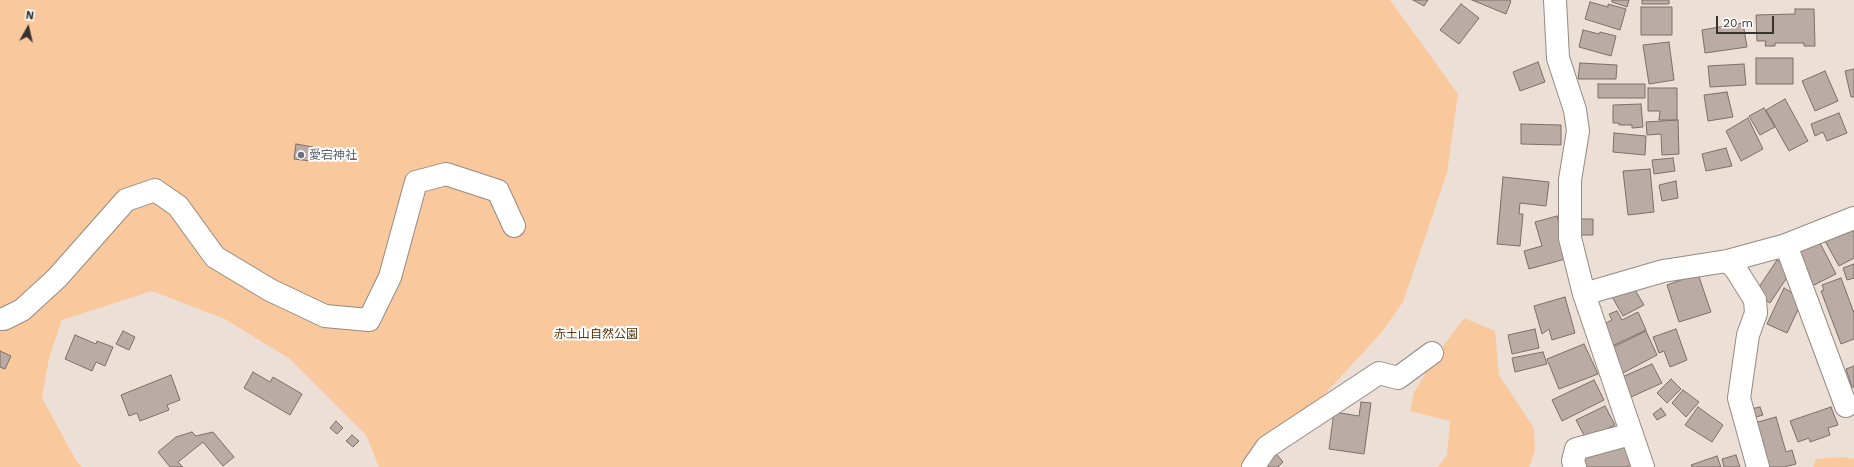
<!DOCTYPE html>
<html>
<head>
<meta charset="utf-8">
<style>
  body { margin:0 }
  #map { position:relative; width:1854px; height:467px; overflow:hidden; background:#ecdfd5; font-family:"Work Sans",sans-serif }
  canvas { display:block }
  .north { position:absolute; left:8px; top:8px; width:40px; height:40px; -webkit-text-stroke:3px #fff; paint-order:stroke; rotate:8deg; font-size:11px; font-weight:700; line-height:16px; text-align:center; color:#37322e }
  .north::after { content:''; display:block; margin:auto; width:14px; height:18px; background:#37322e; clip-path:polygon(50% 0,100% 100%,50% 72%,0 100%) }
  .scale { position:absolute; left:1716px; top:16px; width:58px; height:18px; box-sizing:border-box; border:2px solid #37322e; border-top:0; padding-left:5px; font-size:12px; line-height:14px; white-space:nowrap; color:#37322e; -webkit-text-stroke:3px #fff; paint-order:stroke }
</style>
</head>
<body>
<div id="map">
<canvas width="1854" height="467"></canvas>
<div class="north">N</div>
<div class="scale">20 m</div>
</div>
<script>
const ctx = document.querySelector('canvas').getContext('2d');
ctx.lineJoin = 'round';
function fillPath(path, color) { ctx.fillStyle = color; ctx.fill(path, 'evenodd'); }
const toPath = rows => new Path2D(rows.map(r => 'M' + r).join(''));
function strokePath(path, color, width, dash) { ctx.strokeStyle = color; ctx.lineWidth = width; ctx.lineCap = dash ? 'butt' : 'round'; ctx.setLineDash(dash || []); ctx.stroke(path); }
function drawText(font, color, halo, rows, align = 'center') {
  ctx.font = font + ' "Work Sans","Noto Sans JP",sans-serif'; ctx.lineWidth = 4; ctx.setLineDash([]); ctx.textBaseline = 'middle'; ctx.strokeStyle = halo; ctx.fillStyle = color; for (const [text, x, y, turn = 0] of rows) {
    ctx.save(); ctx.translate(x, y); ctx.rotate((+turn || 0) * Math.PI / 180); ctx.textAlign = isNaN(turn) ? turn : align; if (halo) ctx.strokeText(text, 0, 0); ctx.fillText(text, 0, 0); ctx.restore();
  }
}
fillPath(toPath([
  [0,0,1390,0,1458,94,1447,173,1403,302,1381,333,1312,408,1242,467,379,467,366,435,290,359,225,319,152,291,62,320,49,358,42,398,77,462,82,467,0,467],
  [1464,318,1495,331,1499,375,1534,428,1535,451,1529,467,1438,467,1447,455,1450,421,1410,411,1414,392,1438,353],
  [1843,457,1854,459,1854,467,1813,467,1816,459]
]), '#fac89d');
const building = toPath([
  [1413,0,1428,0,1424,6,1413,0],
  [1472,0,1509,0,1511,1,1506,14,1472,0],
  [1612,0,1629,0,1627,7,1612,2,1612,0],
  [1642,0,1669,0,1669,4,1642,4,1642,0],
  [1590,2,1608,7,1608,4,1626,9,1620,30,1585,19,1590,2],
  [1461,4,1479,18,1459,44,1440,30,1461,4],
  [1641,7,1672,7,1672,35,1641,35,1641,7],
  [1795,9,1814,9,1815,46,1804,46,1804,43,1775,43,1775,46,1765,46,1766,41,1757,41,1756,15,1795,14,1795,9],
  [1743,23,1747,47,1705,53,1702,30,1743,23],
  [1583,30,1599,34,1600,32,1616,36,1611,56,1579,47,1583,30],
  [1669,42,1674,80,1649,84,1643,45,1669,42],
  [1756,58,1793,58,1793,84,1756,84,1756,58],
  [1538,62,1545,82,1520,91,1513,72,1538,62],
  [1580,63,1617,65,1616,79,1578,79,1580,63],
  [1744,64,1746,85,1710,87,1708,66,1744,64],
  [1854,69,1854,97,1851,97,1845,71,1854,69],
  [1825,71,1838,101,1815,111,1802,81,1825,71],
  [1598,84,1645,84,1645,98,1598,98,1598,84],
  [1648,88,1677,88,1677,120,1659,120,1660,111,1648,111,1648,88],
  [1727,92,1733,117,1708,121,1704,95,1727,92],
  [1785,99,1808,141,1789,151,1766,110,1785,99],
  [1641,104,1643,127,1632,128,1632,125,1619,125,1619,123,1613,123,1613,105,1641,104],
  [1764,108,1775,127,1760,135,1749,116,1764,108],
  [1839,113,1847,133,1827,141,1823,132,1815,136,1811,124,1839,113],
  [1748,118,1763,149,1741,161,1726,131,1748,118],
  [1678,120,1679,154,1662,155,1661,134,1647,135,1646,122,1678,120],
  [1521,124,1561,125,1561,145,1521,144,1521,124],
  [1614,133,1646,136,1645,155,1613,152,1614,133],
  [296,144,313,147,311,161,294,159,296,144],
  [1726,148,1732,166,1706,171,1702,154,1726,148],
  [1673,158,1675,171,1654,174,1652,160,1673,158],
  [1650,169,1654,212,1628,215,1623,171,1650,169],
  [1503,177,1549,182,1546,206,1520,203,1519,214,1523,214,1520,246,1497,244,1503,177],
  [1676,181,1678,198,1662,201,1659,185,1676,181],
  [1557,216,1569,258,1529,269,1524,251,1542,246,1535,222,1557,216],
  [1575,219,1593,219,1593,235,1575,235,1575,219],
  [1851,227,1854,233,1854,258,1839,266,1825,241,1851,227],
  [1819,241,1836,274,1810,287,1794,252,1819,241],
  [1777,260,1792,270,1770,303,1755,293,1777,260],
  [1854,264,1854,278,1847,280,1843,268,1854,264],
  [1698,274,1711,312,1679,322,1667,285,1698,274],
  [1841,278,1854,313,1854,339,1841,344,1821,291,1824,290,1822,285,1841,278],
  [1632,285,1644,305,1623,316,1611,295,1632,285],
  [1784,288,1803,299,1787,333,1767,324,1784,288],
  [1565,297,1575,333,1552,340,1549,329,1542,334,1534,306,1565,297],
  [1617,311,1622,320,1638,312,1646,330,1608,348,1598,327,1612,320,1609,314,1617,311],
  [1535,329,1539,348,1512,354,1508,335,1535,329],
  [1676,329,1687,360,1670,367,1664,351,1659,353,1653,337,1676,329],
  [123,331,135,337,129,350,116,344,123,331],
  [1646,331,1657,355,1621,374,1609,349,1646,331],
  [75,335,96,344,97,341,113,347,105,366,96,362,92,371,65,359,75,335],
  [1584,344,1598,374,1559,389,1547,359,1584,344],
  [0,351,11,356,5,369,0,367,0,351],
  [1543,352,1547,364,1515,372,1512,358,1543,352],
  [1652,364,1662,383,1631,397,1622,377,1652,364],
  [1854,366,1854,387,1852,387,1846,369,1854,366],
  [253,372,270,382,273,377,302,394,290,415,244,388,253,372],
  [171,375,180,400,167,405,169,410,140,421,137,413,129,416,121,395,171,375],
  [1671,379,1681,389,1667,403,1657,393,1671,379],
  [1594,380,1604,400,1562,421,1552,400,1594,380],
  [1683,390,1699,402,1686,417,1672,403,1683,390],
  [1361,402,1371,403,1364,454,1329,449,1334,412,1359,416,1361,402],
  [1605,406,1615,425,1586,439,1576,420,1605,406],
  [1698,407,1723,425,1712,442,1685,425,1698,407],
  [1760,407,1763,415,1753,418,1751,409,1760,407],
  [1831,407,1838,425,1828,428,1830,435,1810,442,1809,438,1798,442,1790,421,1831,407],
  [1661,408,1666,415,1657,420,1653,414,1661,408],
  [1776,417,1786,452,1792,450,1796,464,1784,467,1763,467,1751,424,1776,417],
  [336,421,343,428,337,434,330,428,336,421],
  [192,432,196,436,213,432,234,457,223,466,203,442,178,462,183,467,170,467,158,452,176,437,192,432],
  [352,435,359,441,353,447,346,441,352,435],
  [1624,441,1632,465,1626,467,1583,467,1579,456,1624,441],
  [1274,451,1283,462,1278,467,1260,467,1274,451],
  [1736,455,1740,467,1724,467,1722,459,1736,455],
  [1717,456,1721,467,1692,467,1691,465,1717,456]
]);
fillPath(building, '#baaca4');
strokePath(building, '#7b6f67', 1);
const street = toPath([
  [1555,0,1558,58,1575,110,1578,131,1570,180,1570,238,1584,294,1643,467],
  [1786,245,1846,406],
  [1727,261,1735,268,1755,300,1756,313,1748,335,1739,398,1758,467],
  [1584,294,1663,271,1727,261,1786,245,1854,218],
  [0,319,4,319,22,310,57,278,126,200,155,190,178,206,215,257,270,290,325,316,369,320,390,277,416,182,446,174,498,191,514,226],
  [1253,467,1267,447,1379,373,1398,378,1432,353],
  [1575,467,1573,461,1576,449,1631,434]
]);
strokePath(street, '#958a81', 24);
strokePath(street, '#fff', 22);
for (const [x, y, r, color] of [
  [301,155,4,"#6b7280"]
]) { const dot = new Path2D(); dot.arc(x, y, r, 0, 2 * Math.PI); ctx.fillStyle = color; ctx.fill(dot); strokePath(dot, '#fff', 1.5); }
drawText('12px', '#5b616d', '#fff', [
  ["愛宕神社",309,155]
], 'left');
drawText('12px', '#593207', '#fff', [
  ["赤土山自然公園",596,334]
]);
</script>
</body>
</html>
